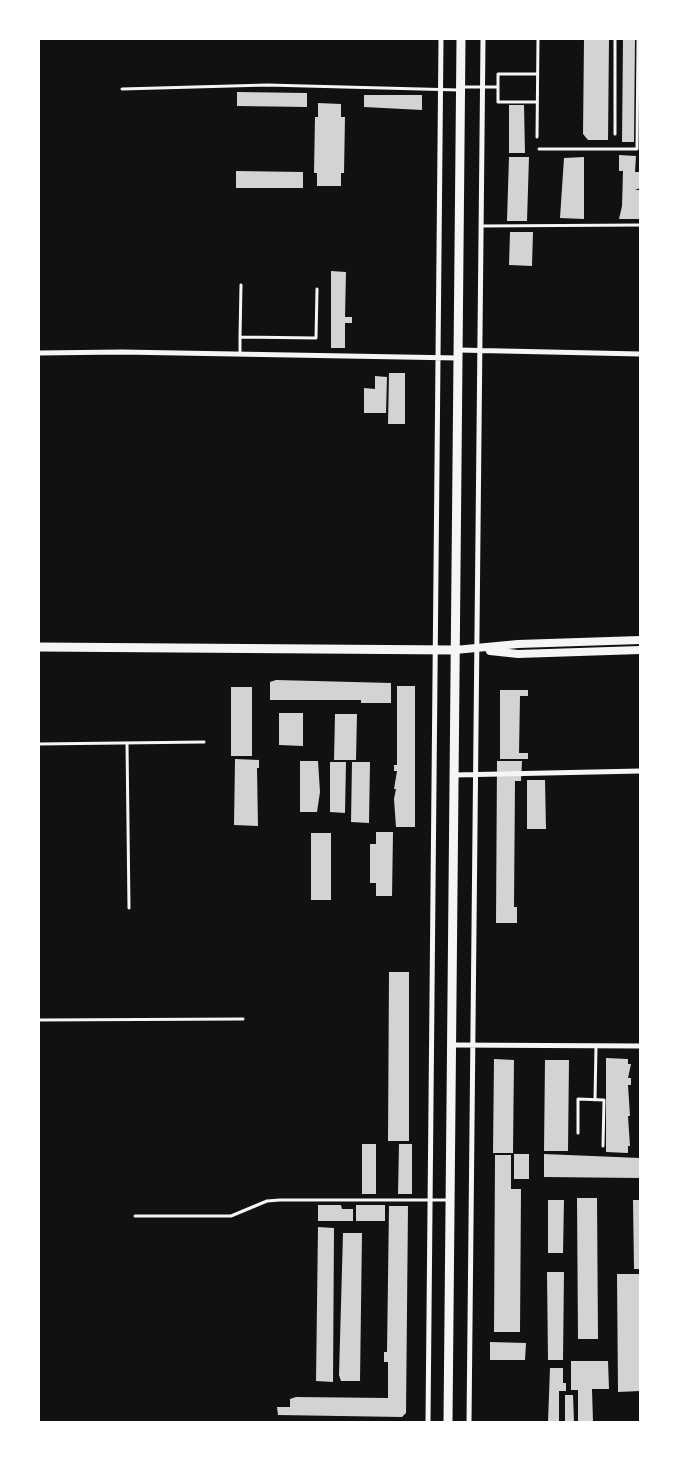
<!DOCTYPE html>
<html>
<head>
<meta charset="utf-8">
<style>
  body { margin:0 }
  #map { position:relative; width:679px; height:1461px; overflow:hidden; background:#111; font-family:Ubuntu,sans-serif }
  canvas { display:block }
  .frame { position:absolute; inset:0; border:40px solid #fff; pointer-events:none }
</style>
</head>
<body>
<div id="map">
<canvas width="679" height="1461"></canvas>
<div class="frame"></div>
</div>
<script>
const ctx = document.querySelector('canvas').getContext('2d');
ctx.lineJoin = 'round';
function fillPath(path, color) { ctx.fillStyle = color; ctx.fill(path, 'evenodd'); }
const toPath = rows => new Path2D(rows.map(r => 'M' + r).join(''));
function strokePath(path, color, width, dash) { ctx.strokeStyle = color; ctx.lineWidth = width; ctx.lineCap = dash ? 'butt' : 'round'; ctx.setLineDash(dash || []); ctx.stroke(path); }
fillPath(toPath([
  [584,39,609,39,608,140,588,140,583,134],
  [623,39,635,39,634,142,622,142],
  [237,92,307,93,307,107,237,106],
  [364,95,422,95,422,110,364,107],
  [318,103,341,104,341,117,345,117,344,173,341,173,341,186,317,186,317,173,314,173,315,117,318,117],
  [509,105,524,105,525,153,509,153],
  [619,155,636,156,635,172,640,172,640,188,635,190,640,190,640,219,619,219,622,206,623,171,619,171],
  [509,157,529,157,527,221,507,221],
  [584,157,584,219,560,218,564,158],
  [236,171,303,172,303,188,236,188],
  [510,232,533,232,532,266,509,265],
  [331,271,346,272,345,317,352,317,352,323,345,323,345,348,331,348],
  [389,373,405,373,405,424,388,424],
  [375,376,387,377,386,413,364,413,364,388,375,389],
  [276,680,391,683,391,703,361,703,361,700,270,700,270,682],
  [397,686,415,686,415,827,396,827,394,799,396,789,394,789,397,771,394,771,394,765,397,765],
  [231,687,252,687,252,756,231,756],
  [500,690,528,690,528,696,520,696,519,753,528,753,528,759,500,759],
  [279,713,303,713,303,746,279,745],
  [335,714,357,714,356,760,334,760],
  [235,759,259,760,259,768,257,768,258,826,234,825],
  [300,761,318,761,320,792,317,812,300,812],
  [497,761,522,761,521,781,515,781,514,907,517,907,517,923,496,923],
  [330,762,346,762,345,813,330,812],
  [352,762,370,762,369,823,351,822],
  [527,780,545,780,546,829,527,829],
  [376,832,393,832,392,896,376,896,376,883,370,883,370,844,376,844],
  [311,833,331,833,331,900,311,900],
  [389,972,409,972,409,1141,388,1141],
  [606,1058,628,1059,628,1064,631,1064,628,1078,631,1078,631,1085,628,1085,630,1116,628,1116,630,1146,628,1146,628,1153,606,1152],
  [494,1059,514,1060,513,1153,493,1153],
  [545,1060,569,1060,568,1151,544,1151],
  [362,1144,376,1144,376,1194,362,1194],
  [399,1144,412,1144,412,1194,398,1194],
  [514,1154,529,1154,529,1179,514,1179],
  [544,1154,640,1158,640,1178,544,1177],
  [495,1155,511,1155,511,1189,521,1189,520,1332,494,1332],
  [577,1198,597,1198,598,1339,578,1339],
  [548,1200,564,1200,563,1253,548,1253],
  [633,1200,640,1200,640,1269,634,1269],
  [318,1205,341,1205,342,1209,353,1209,353,1221,318,1221],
  [356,1205,385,1205,385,1221,356,1221],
  [389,1206,408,1206,406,1413,402,1417,278,1415,277,1407,290,1407,290,1399,296,1397,388,1398,388,1362,384,1362,384,1352,387,1352],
  [318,1227,334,1228,333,1382,316,1381],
  [343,1233,362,1233,360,1381,341,1381,339,1375],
  [547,1272,564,1272,563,1360,548,1360],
  [617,1274,640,1274,640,1391,618,1392],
  [490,1342,526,1343,525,1360,490,1360],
  [571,1361,608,1361,609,1389,592,1389,593,1422,578,1422,578,1390,571,1390],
  [550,1368,563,1368,563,1383,566,1383,566,1391,559,1391,559,1422,548,1422],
  [565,1395,573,1395,574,1422,565,1422]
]), '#d3d3d3');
strokePath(toPath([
  [615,39,615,134],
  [463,87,498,87],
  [122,89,267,85,459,90],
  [537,102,498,102,498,74,537,74],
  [537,137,538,39],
  [539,149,637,149,638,39],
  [481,226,640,225],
  [241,285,240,337,316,338,317,289],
  [240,353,240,337],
  [127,743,129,908],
  [39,744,204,742],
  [39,1020,243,1019],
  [595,1100,596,1046],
  [578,1133,578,1099,604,1100,603,1146],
  [135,1216,231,1216,267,1201,280,1200,448,1200]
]), '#f5f5f5', 3);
strokePath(toPath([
  [458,350,640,354],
  [39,353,122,352,458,358],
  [454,775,640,771],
  [451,1045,640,1046],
  [428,1422,441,39],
  [469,1422,483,39]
]), '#f5f5f5', 5);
strokePath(toPath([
  [455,650,518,644,640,640],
  [490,651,518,654,640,650]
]), '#f5f5f5', 8);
strokePath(toPath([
  [39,647,455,650],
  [448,1422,461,39]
]), '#f5f5f5', 9);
</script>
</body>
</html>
